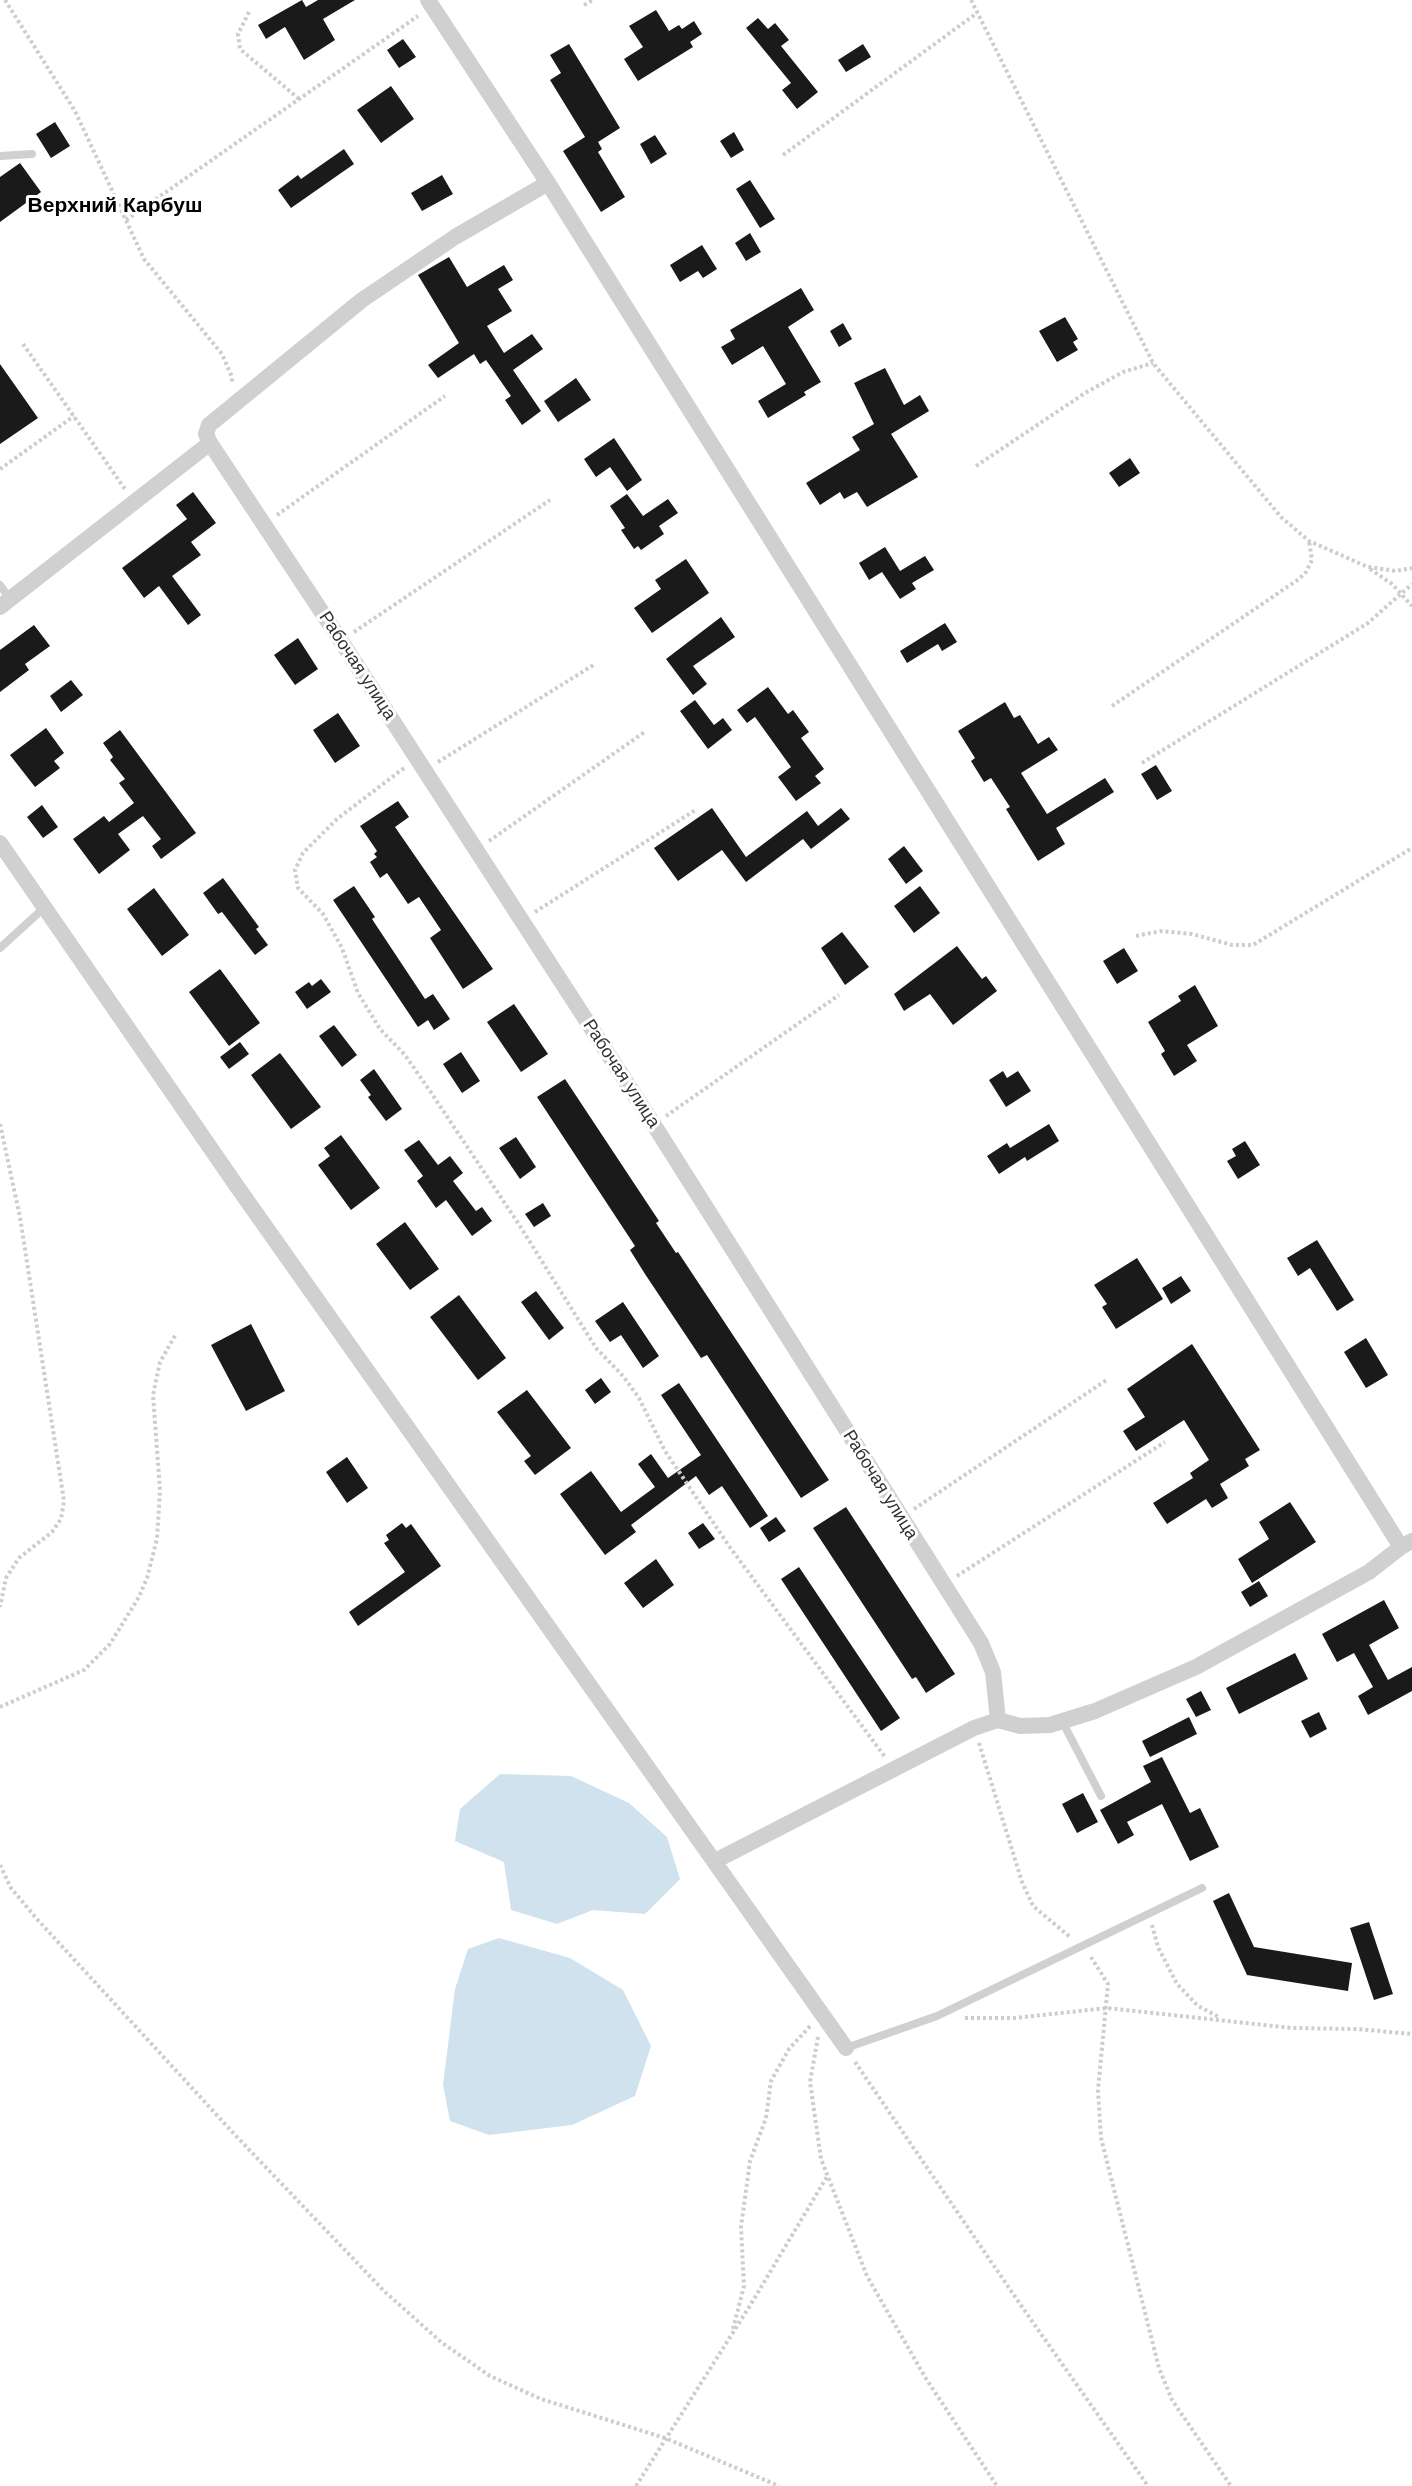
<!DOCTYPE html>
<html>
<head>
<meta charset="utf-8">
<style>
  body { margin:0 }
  canvas { display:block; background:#fff }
</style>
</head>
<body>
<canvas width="1412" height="2486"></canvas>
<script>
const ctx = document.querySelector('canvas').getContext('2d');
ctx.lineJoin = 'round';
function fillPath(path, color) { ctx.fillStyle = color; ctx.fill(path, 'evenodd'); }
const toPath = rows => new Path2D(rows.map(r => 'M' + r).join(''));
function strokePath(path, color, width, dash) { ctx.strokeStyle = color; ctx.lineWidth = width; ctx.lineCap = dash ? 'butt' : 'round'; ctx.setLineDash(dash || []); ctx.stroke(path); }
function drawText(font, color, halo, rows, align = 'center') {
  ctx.font = font + ' Helvetica,sans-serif'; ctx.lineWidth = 6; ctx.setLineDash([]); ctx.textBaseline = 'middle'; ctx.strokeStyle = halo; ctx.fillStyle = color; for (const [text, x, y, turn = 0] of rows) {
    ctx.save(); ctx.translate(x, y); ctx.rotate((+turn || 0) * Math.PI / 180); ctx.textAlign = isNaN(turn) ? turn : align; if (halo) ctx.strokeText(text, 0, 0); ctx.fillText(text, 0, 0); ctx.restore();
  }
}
fillPath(toPath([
  [500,1774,571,1776,629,1803,667,1837,680,1879,645,1914,593,1910,557,1924,511,1910,504,1862,455,1841,460,1809],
  [499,1938,570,1958,623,1990,651,2046,635,2096,572,2125,489,2135,450,2121,443,2085,455,1989,468,1949]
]), '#cfe2ee');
fillPath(toPath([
  [302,0,306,7,318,0,355,0,323,19,335,40,304,60,285,27,266,39,258,25],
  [656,10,669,31,679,25,682,29,694,21,702,34,690,42,693,47,638,81,624,59,643,47,629,26],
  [758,18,768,29,775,23,789,40,781,46,818,92,797,109,782,90,791,83,746,28],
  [403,39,416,57,399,68,387,50],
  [569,44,620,128,598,142,602,149,598,152,625,197,601,212,563,151,585,137,550,80,561,73,550,55],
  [863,44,871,57,846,72,838,60],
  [391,86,414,119,381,143,357,110],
  [55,122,70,146,51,158,36,134],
  [734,132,744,150,731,158,720,141],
  [655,135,667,154,651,164,640,144],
  [344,149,354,164,291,208,278,190,298,175,301,179],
  [20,163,41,192,0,222,0,177],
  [442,175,453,194,422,211,411,193],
  [750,180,775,219,760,228,736,189],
  [750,233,761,252,746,261,735,243],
  [702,245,717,269,703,278,698,271,680,282,670,265],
  [449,257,467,287,504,265,513,280,498,289,512,311,487,326,504,353,532,334,543,349,513,370,541,411,522,425,505,400,511,396,486,360,480,364,474,354,438,378,428,365,459,343,418,275],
  [801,288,814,310,788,327,821,382,804,392,806,395,768,418,758,401,786,384,763,346,732,365,721,347,735,339,730,330],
  [1065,317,1078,339,1073,342,1078,350,1057,362,1039,331],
  [843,323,852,339,839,347,830,331],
  [0,364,38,418,0,444],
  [885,368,904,405,920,395,929,411,891,434,918,477,867,507,857,492,844,499,840,492,820,505,806,483,860,450,852,437,874,424,854,383],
  [576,378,591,400,558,422,544,401],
  [614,438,642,480,627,491,610,467,596,477,584,459],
  [1130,458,1140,473,1119,487,1109,473],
  [193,492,216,523,191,542,201,555,172,576,201,615,188,625,159,586,144,598,122,568,187,519,176,505],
  [627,494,643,516,668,499,678,513,659,526,664,534,641,550,638,546,634,549,621,530,625,528,610,506],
  [885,547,900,571,925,556,934,570,912,583,916,589,900,599,882,572,869,580,859,563],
  [686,559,709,593,652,633,634,608,661,589,655,580],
  [721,617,735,637,693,666,707,684,693,695,666,659],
  [945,623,957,642,942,651,938,644,907,663,900,651],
  [34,625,50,646,25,664,29,670,0,692,0,650],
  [298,638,318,669,295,685,274,655],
  [71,680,83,695,61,712,50,696],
  [768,687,788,714,793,710,809,732,801,738,824,769,815,776,821,783,796,801,778,777,791,767,755,717,747,723,737,710],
  [695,700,714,725,723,718,732,730,708,749,680,711],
  [1005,702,1014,718,1020,715,1038,744,1049,737,1058,750,1021,773,1047,814,1105,778,1114,792,1056,828,1065,844,1038,861,1006,809,1010,807,991,778,984,782,971,761,975,758,958,731],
  [338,713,360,746,335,763,313,730],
  [46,728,64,753,54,761,60,768,35,787,10,755],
  [120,730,196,833,161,859,152,846,161,839,143,816,118,834,130,850,99,874,73,839,104,816,109,822,134,803,119,783,125,779,110,760,113,757,103,743],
  [1156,765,1172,791,1157,800,1141,774],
  [398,801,409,817,395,827,493,969,463,989,430,938,441,930,419,897,408,904,387,873,380,878,370,862,377,857,374,854,377,851,360,826],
  [42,805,58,827,43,838,27,817],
  [712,808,746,857,807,811,818,826,841,808,850,819,811,849,803,839,746,882,722,850,678,881,654,848],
  [904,846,923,871,906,884,888,859],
  [223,878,259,927,256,929,268,945,255,955,222,912,218,914,203,893],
  [354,886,375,917,372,919,425,999,433,994,450,1019,434,1030,428,1020,418,1027,333,900],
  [920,886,940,913,914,933,894,906],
  [154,888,189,935,162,956,127,909],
  [842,932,869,967,845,985,821,948],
  [957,946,982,979,986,976,997,991,953,1025,930,994,904,1011,894,994],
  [1124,948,1138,971,1117,984,1103,961],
  [220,969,260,1023,229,1046,189,992],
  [321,979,331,992,307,1009,295,992,309,982,312,986],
  [1195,985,1218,1026,1187,1045,1197,1061,1174,1076,1161,1054,1165,1051,1148,1022,1181,1001,1178,996],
  [514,1004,548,1054,521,1072,487,1022],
  [334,1025,357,1055,342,1067,319,1036],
  [240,1042,249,1054,229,1069,220,1057],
  [461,1052,480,1081,462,1093,443,1064],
  [280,1053,321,1107,291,1129,251,1075],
  [374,1069,402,1109,386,1121,368,1097,371,1095,360,1080],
  [1003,1071,1007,1078,1018,1071,1031,1091,1006,1107,989,1080],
  [565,1079,659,1221,656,1223,676,1253,678,1252,829,1480,801,1498,707,1355,701,1358,645,1274,630,1250,635,1246,537,1097],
  [1049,1124,1059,1141,1027,1161,1025,1157,999,1174,987,1156,1007,1143,1010,1148],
  [341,1135,380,1188,351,1210,318,1165,330,1156,324,1148],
  [516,1137,536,1167,520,1179,499,1148],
  [419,1140,438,1165,450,1156,463,1173,453,1181,476,1211,482,1207,492,1221,472,1236,446,1200,436,1208,417,1181,423,1176,404,1150],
  [1245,1141,1260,1165,1238,1179,1227,1161,1236,1156,1232,1149],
  [543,1203,551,1216,534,1227,525,1214],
  [405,1222,439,1269,410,1290,376,1244],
  [1317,1240,1354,1300,1337,1311,1310,1268,1298,1276,1287,1258],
  [1137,1258,1163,1299,1116,1329,1102,1307,1107,1304,1094,1285],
  [1181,1276,1191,1291,1171,1304,1162,1288],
  [536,1291,564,1328,549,1340,521,1302],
  [459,1295,506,1358,478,1380,430,1317],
  [623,1302,659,1356,643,1368,621,1335,610,1342,595,1321],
  [251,1324,285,1391,246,1411,211,1345],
  [1366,1338,1388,1375,1366,1388,1344,1352],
  [1192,1344,1260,1450,1245,1459,1249,1466,1220,1484,1228,1498,1212,1508,1206,1499,1167,1524,1153,1503,1193,1478,1190,1473,1209,1460,1184,1420,1136,1451,1123,1431,1145,1417,1127,1389],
  [601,1378,611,1392,595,1404,585,1390],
  [679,1383,768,1516,750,1528,722,1486,709,1495,696,1476,631,1525,636,1532,605,1555,560,1494,591,1471,621,1512,655,1487,638,1464,651,1454,668,1478,701,1455,661,1395],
  [527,1390,571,1448,535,1475,524,1461,531,1456,497,1412],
  [347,1457,368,1488,347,1503,326,1472],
  [1290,1502,1316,1542,1252,1583,1238,1559,1269,1539,1259,1522],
  [846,1507,955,1674,926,1693,916,1677,912,1679,813,1528],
  [776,1517,786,1531,769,1542,760,1528],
  [402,1523,406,1528,411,1524,441,1566,358,1626,349,1612,405,1572,384,1543,389,1540,386,1535],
  [703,1523,715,1539,699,1549,688,1533],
  [656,1559,674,1585,643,1608,624,1583],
  [799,1567,900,1718,881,1731,781,1579],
  [1259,1581,1268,1596,1250,1607,1241,1592],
  [1384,1600,1399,1628,1369,1645,1388,1680,1412,1667,1412,1691,1368,1715,1358,1696,1373,1687,1354,1653,1337,1662,1322,1634],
  [1295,1653,1308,1679,1239,1714,1226,1688],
  [1201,1691,1211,1710,1196,1717,1186,1699],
  [1319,1712,1327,1729,1310,1738,1301,1721],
  [1189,1717,1197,1734,1150,1757,1142,1741],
  [1162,1757,1190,1813,1200,1808,1219,1847,1190,1861,1162,1804,1127,1822,1134,1835,1118,1844,1100,1810,1151,1782,1143,1766],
  [1083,1793,1098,1822,1077,1833,1062,1804],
  [1229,1893,1254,1947,1352,1963,1348,1991,1247,1975,1213,1901],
  [1369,1922,1393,1994,1374,2000,1350,1928]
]), '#1a1a1a');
strokePath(toPath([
  [5,0,75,111,144,259,222,354,232,377,232,384],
  [971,0,1153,363,1281,517,1309,541,1368,567,1396,571,1412,568],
  [584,5,593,0],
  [249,12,238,34,240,49,299,99],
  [783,155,977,13],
  [126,220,418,16],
  [23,344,125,489],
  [976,466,1085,393,1123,372,1153,363],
  [0,469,74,416],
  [277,515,445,396],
  [1370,569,1392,584,1412,606],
  [354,632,550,500],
  [1112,706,1299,579,1306,572,1312,560,1309,541],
  [438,762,595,664],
  [1142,763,1368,623,1412,584],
  [404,768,337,819,303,853,295,870,298,888,323,914,342,948,358,993,380,1029,405,1055,430,1091,520,1226,596,1348,623,1376,639,1398,665,1451,729,1546,885,1757],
  [489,841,646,731],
  [535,912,697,809],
  [1136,936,1161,931,1192,934,1232,945,1253,945,1412,848],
  [666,1116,839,995],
  [0,1124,20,1217,64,1501,61,1519,52,1532,19,1558,6,1578,0,1607],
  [914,1509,1108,1379],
  [957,1576,1165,1442],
  [0,1707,84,1670,110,1644,139,1597,147,1578,157,1539,160,1490,153,1395,160,1362,176,1334],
  [979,1743,1022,1882,1033,1906,1070,1937],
  [0,1865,11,1888,36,1918,237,2137,384,2291,441,2342,490,2376,541,2399,665,2438,779,2486],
  [1152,1925,1158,1947,1177,1984,1198,2006,1219,2017],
  [1091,1957,1108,1984,1098,2090,1101,2138,1159,2368,1172,2400,1231,2486],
  [965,2018,1015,2018,1107,2008,1292,2028,1357,2029,1412,2034],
  [818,2037,810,2082,821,2159,867,2276,925,2377,997,2486],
  [855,2062,1020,2304,1148,2486],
  [733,2329,744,2286,741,2227,750,2161,766,2118,771,2081,789,2049,811,2025],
  [636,2486,751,2304,828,2175]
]), '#cdcdcd', 4, [3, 3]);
strokePath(toPath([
  [0,156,32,154],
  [0,585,10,599],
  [0,948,45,907],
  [1062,1721,1101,1796],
  [846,2048,937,2016,1202,1888]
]), '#d0d0d0', 8);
strokePath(toPath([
  [428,0,548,183,1401,1547],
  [210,443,341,641,654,1125,981,1643,993,1672,998,1720],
  [0,607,210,443,206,434,209,425,362,300,455,237,548,183],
  [0,843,236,1185,846,2048],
  [715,1861,974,1728,998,1720,1020,1726,1050,1725,1095,1711,1196,1667,1369,1572,1401,1547,1412,1541]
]), '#d0d0d0', 16);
drawText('18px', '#333', '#fff', [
  ["Рабочая улица",357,666,57],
  ["Рабочая улица",621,1074,57],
  ["Рабочая улица",880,1485,58]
]);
drawText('bold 21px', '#000', '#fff', [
  ["Верхний Карбуш",115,206]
]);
</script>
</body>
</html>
